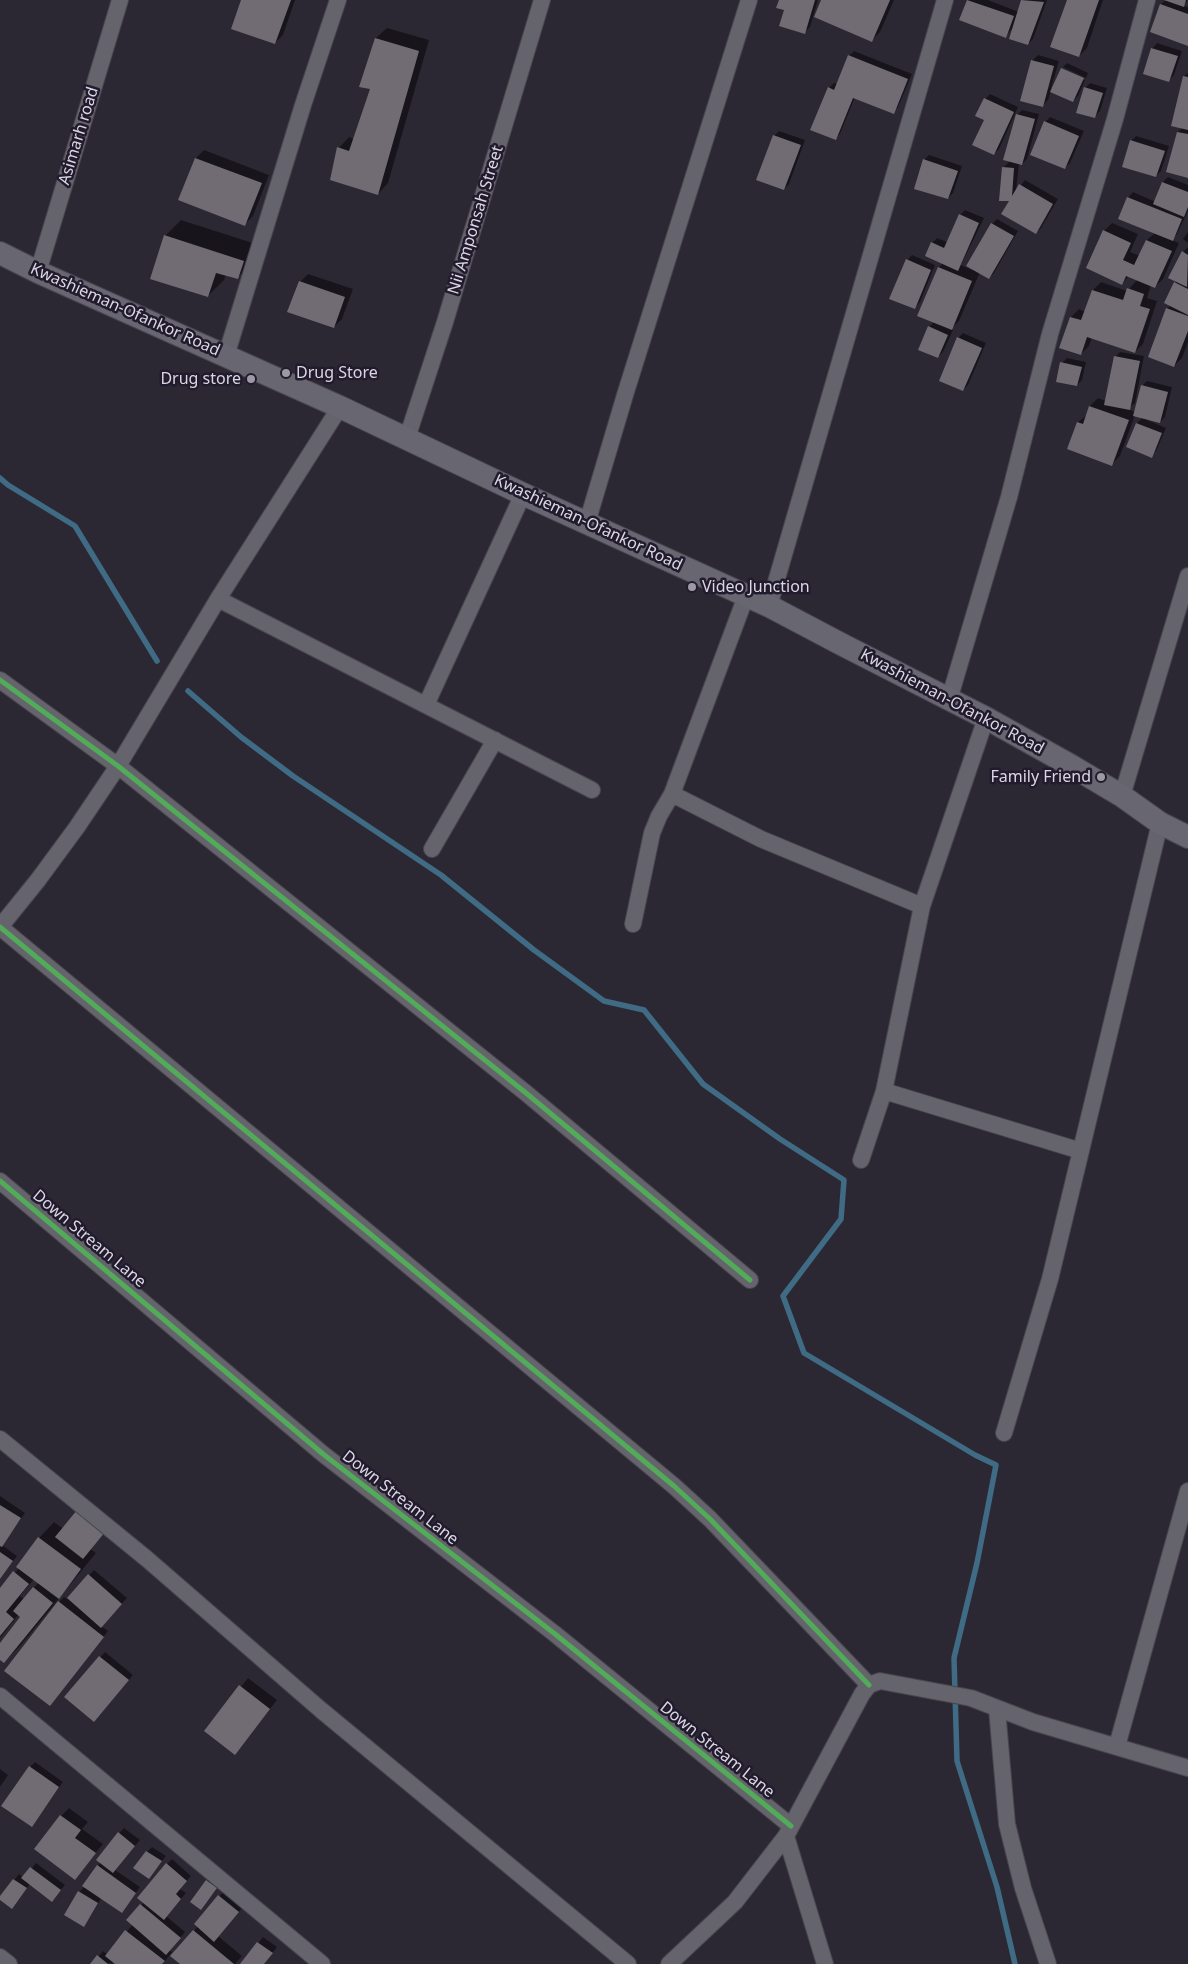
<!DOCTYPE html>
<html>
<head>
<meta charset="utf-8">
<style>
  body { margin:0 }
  canvas { display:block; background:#2b2833 }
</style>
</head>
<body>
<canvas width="1188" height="1964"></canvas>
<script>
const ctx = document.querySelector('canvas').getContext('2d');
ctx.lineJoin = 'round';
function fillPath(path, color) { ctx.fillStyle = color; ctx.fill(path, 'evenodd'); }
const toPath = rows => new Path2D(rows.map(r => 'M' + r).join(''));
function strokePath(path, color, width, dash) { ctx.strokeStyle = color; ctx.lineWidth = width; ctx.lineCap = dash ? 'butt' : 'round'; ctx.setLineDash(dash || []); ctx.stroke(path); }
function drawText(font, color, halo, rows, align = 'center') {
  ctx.font = font + ' "Noto Sans",sans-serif'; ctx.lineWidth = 5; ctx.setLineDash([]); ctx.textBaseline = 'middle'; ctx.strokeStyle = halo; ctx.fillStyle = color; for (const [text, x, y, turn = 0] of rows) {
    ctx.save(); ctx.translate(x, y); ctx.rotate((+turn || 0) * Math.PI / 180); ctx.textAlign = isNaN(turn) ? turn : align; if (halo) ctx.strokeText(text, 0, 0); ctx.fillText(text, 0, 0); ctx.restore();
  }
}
fillPath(toPath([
  [242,0,295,0,283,35,275,43],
  [780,0,818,0,810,27,805,32,785,9],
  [823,0,894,0,880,32,872,40],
  [968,0,988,0,1019,12,1022,0,1047,0,1033,39,1028,44,1014,27,1005,36,960,19],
  [1068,0,1103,0,1087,48,1079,56],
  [1166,0,1188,0,1183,6,1188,7,1188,45,1151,31,1161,4],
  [387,28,429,40,388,183,378,194,339,148,349,137,354,139,372,88,376,38],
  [1157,43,1182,51,1174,75,1169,80,1152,49],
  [854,51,912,74,898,107,893,112,855,97,840,134,835,139,829,88,834,83,838,84,849,56],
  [1038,55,1059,61,1051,88,1053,88,1062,68,1062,70,1085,80,1078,96,1073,101,1051,91,1048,100,1043,105,1021,100,1033,60],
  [1067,63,1088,73,1086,78,1063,67],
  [1188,73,1188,176,1178,132,1183,127,1173,125,1184,76],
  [1090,83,1107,88,1100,111,1095,116,1085,88],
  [990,94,1018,107,999,149,994,154,986,120,985,99],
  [1022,110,1039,114,1027,159,1022,164,1019,163,1016,191,1025,180,1058,199,1041,228,1036,233,1011,200,1003,168,1010,161,1017,115],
  [1050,117,1084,131,1070,163,1065,168,1045,122],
  [779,131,805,140,789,184,784,189,774,136],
  [1136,136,1169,146,1161,171,1156,176,1131,141],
  [204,150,269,175,253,216,245,224,180,199,196,158],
  [929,155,962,166,953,193,948,198,924,160],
  [1168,177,1188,185,1188,211,1177,234,1172,240,1179,243,1163,279,1155,287,1151,285,1147,298,1157,301,1143,344,1135,352,1092,337,1089,346,1081,354,1071,317,1079,309,1085,312,1093,290,1101,282,1127,291,1138,279,1129,276,1122,283,1104,231,1112,223,1138,234,1130,252,1140,256,1147,240,1155,233,1128,198,1133,192,1156,202,1163,182],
  [965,210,984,218,961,265,972,270,992,224,997,219,1018,231,994,273,989,278,980,272,959,321,951,329,953,330,943,352,938,357,929,327,934,322,939,267,943,263,932,243,937,238,947,242,960,215],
  [181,220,259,245,253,262,237,278,226,274,224,280,208,296,165,236],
  [1188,232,1188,243,1183,239],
  [1188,247,1188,342,1182,358,1174,366,1167,309,1171,305,1175,283,1177,281,1183,252],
  [912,255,935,265,920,302,915,307,907,260],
  [308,274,353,289,342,319,334,327,300,282],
  [963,333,986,343,968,385,963,390,958,338],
  [1120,352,1144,356,1135,403,1128,409,1135,412,1142,386,1147,381,1172,387,1165,417,1160,422,1148,419,1147,420,1166,428,1156,451,1151,456,1128,447,1137,423,1143,417,1135,415,1120,456,1112,464,1068,448,1078,422,1087,415,1090,406,1098,398,1106,401,1115,357],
  [1067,358,1086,362,1082,380,1077,385,1062,363],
  [0,1496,25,1513,2,1545,17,1556,0,1579],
  [54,1522,96,1553,20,1646,4,1662,0,1659,0,1645,22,1617,19,1614,0,1638,0,1590,19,1568,39,1538],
  [34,1579,39,1582,24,1599,20,1596],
  [94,1570,127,1598,101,1626,108,1631,54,1700,59,1602,64,1597,67,1599],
  [105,1652,133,1675,99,1716,66,1697],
  [248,1678,277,1700,242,1745,206,1731],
  [35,1762,63,1782,32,1825,30,1767],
  [0,1769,8,1775,0,1787],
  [69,1808,88,1822,82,1829,103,1844,75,1878,61,1816],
  [124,1828,140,1840,115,1870,140,1887,122,1911,102,1897,88,1920,83,1925,79,1892,85,1886,119,1833],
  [152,1847,166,1856,153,1872,147,1852],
  [172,1859,191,1876,180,1889,186,1893,166,1916,185,1932,169,1950,172,1952,163,1964,116,1963,92,1964,103,1951,108,1955,133,1924,128,1920,144,1902,167,1864],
  [36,1863,65,1885,52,1900,30,1884,12,1907,0,1898,19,1874,24,1878],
  [212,1876,221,1883,201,1909,207,1881],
  [224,1891,243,1907,218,1936,242,1956,235,1964,182,1964,194,1931,198,1926,195,1924],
  [263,1937,277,1947,264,1964,244,1964,243,1963]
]), '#0007');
strokePath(toPath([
  [0,478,8,485,75,526,157,661],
  [188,691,241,737,293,776,441,875,534,950,604,1001,644,1010,703,1084,780,1139,844,1180,841,1219,783,1296,804,1353,975,1455,996,1465,977,1563,954,1658,957,1761,997,1887,1015,1964]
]), '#406b84', 5.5);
fillPath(toPath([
  [241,0,291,0,275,44,231,29],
  [779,0,815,0,805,34,779,26,784,10,776,8],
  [821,0,890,0,872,42,814,17],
  [967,0,1014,16,1006,38,959,20],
  [1021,0,1044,2,1028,45,1009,39],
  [1067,0,1099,0,1079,57,1050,47],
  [1164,0,1186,0,1184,7],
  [1160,4,1188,14,1188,46,1150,32],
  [375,38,419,51,378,195,330,180,337,147,349,151,370,89,359,87],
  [1151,48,1178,56,1169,82,1143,74],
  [848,55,908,79,894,114,853,98,836,140,810,130,828,87,834,90],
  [1031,60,1054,66,1043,107,1020,101],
  [1061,68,1084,78,1073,102,1050,92],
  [1183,76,1188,77,1188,130,1171,126],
  [1084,87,1103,93,1095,118,1076,113],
  [984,98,1014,112,994,155,972,145,984,120,975,116],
  [1016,114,1035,119,1022,165,1003,160],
  [1044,121,1079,136,1065,169,1030,155],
  [1177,132,1188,134,1188,178,1166,172],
  [773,135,801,145,784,190,756,180],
  [1130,140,1165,151,1156,177,1122,167],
  [195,158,262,183,245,226,178,200],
  [923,159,958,171,948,199,914,189],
  [1002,167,1014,168,1012,196,1019,184,1053,204,1036,234,1001,214,1009,201,999,201],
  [1162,182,1188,192,1188,207,1184,217,1153,204],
  [1127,197,1182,219,1173,241,1118,219],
  [959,214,979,223,958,271,925,256,931,242,944,248],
  [991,223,1014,236,989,279,966,266],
  [1103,230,1131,243,1123,260,1134,265,1146,240,1172,251,1155,288,1126,276,1122,285,1086,268],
  [164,235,244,261,238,279,216,273,208,297,150,279],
  [1182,251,1188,255,1187,287,1168,278],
  [906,259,931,270,915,309,889,299],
  [938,267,972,281,952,330,917,316],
  [299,281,345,297,334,328,287,312],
  [1174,282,1188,289,1188,315,1164,303],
  [1127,288,1144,294,1140,306,1150,309,1135,353,1087,337,1081,355,1059,348,1070,317,1081,320,1092,290,1123,300],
  [1166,308,1188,316,1188,331,1174,367,1148,357],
  [928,326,948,335,938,358,918,350],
  [957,337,982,348,963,391,939,381],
  [1114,356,1140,361,1130,410,1104,405],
  [1060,362,1082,367,1077,386,1056,382],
  [1141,385,1168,392,1160,423,1133,416],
  [1089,406,1129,420,1112,466,1067,449,1077,422,1083,424],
  [1136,423,1162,433,1152,458,1126,447],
  [0,1505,21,1518,2,1547,0,1546],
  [77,1510,105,1532,83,1559,55,1537],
  [38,1537,81,1569,59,1599,16,1567],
  [0,1552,13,1561,0,1579],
  [13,1571,29,1584,6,1612,14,1619,0,1636,0,1588],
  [88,1574,122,1604,101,1628,67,1598],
  [33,1587,53,1603,4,1663,0,1660,0,1643,20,1617,13,1611],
  [58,1601,104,1637,50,1706,4,1671],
  [99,1656,129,1680,94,1722,64,1697],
  [239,1685,270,1709,235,1755,204,1731],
  [29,1766,59,1787,32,1827,1,1806],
  [60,1815,81,1830,75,1838,96,1853,75,1880,34,1849],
  [118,1832,135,1846,113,1873,96,1860],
  [146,1851,162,1861,149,1879,133,1868],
  [166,1863,187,1881,176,1894,181,1899,164,1920,137,1898],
  [97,1865,136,1893,122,1913,82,1886],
  [30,1867,61,1890,52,1902,21,1878],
  [13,1879,27,1888,12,1909,0,1900,0,1896],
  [206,1880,217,1888,201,1910,190,1902],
  [78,1891,98,1903,84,1927,64,1915],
  [218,1895,239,1912,214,1942,194,1924],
  [140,1904,181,1938,166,1955,126,1920],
  [125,1930,165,1961,162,1964,115,1964,105,1956],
  [193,1930,234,1964,180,1964,170,1956],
  [257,1942,273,1953,264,1964,240,1964],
  [97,1955,108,1964,90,1964]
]), '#716c74');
const minor = toPath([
  [38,272,120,0],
  [226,356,303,105,338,0],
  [407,438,445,322,542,0],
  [587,523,625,395,749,0],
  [218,599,592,790],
  [769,606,945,0],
  [0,680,118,766,526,1093,750,1280],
  [949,700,1009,497,1050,334,1115,119,1147,0],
  [426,705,523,494],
  [672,794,761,839,922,906],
  [1122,796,1188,576],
  [432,849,495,740],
  [633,924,652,833,659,816,672,794,746,596],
  [0,927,674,1486,710,1519,869,1685],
  [0,927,38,880,77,827,118,766,218,599,340,407],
  [884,1091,1081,1151],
  [861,1160,884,1091,922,906,986,718],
  [0,1181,323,1454,555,1634,791,1826],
  [1004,1433,1050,1279,1160,823],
  [0,1439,147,1559,321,1710,628,1964],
  [0,1696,322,1964],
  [997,1709,1007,1824,1023,1888,1048,1964],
  [1117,1746,1188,1491],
  [786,1836,825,1964],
  [0,1957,9,1964],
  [669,1964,735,1902,786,1836,862,1694,869,1685,880,1681,971,1698,1033,1722,1188,1768]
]);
const secondary = toPath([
  [0,253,38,272,340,407,523,494,769,606,841,644,986,718,1070,765,1122,796,1160,823,1188,837]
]);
strokePath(minor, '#48454e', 18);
strokePath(secondary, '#48454e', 24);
strokePath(minor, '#65636b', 16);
strokePath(secondary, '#676671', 22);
strokePath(toPath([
  [0,680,118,766,526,1093,750,1280],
  [0,927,674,1486,710,1519,869,1685],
  [0,1181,323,1454,555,1634,791,1826]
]), '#51ab58', 5);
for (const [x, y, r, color] of [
  [286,373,5,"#9d9aa6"],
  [251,379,5,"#9d9aa6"],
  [692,587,5,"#9d9aa6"],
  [1101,777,5,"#9d9aa6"]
]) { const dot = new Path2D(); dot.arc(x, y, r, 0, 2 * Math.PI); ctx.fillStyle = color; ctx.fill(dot); strokePath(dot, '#211b2d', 2); }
drawText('16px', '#dad7e4', '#211b2d', [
  ["Asimarh road",79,136,-73],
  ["Nii Amponsah Street",476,220,-73],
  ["Kwashieman-Ofankor Road",125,310,24],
  ["Kwashieman-Ofankor Road",588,523,25],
  ["Kwashieman-Ofankor Road",952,702,28],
  ["Down Stream Lane",89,1239,40],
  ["Down Stream Lane",400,1498,38],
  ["Down Stream Lane",717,1750,39]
]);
drawText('16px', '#dad7e4', '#211b2d', [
  ["Drug Store",296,373],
  ["Drug store",241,379,"right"],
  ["Video Junction",702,587],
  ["Family Friend",1091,777,"right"]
], 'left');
</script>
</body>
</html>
